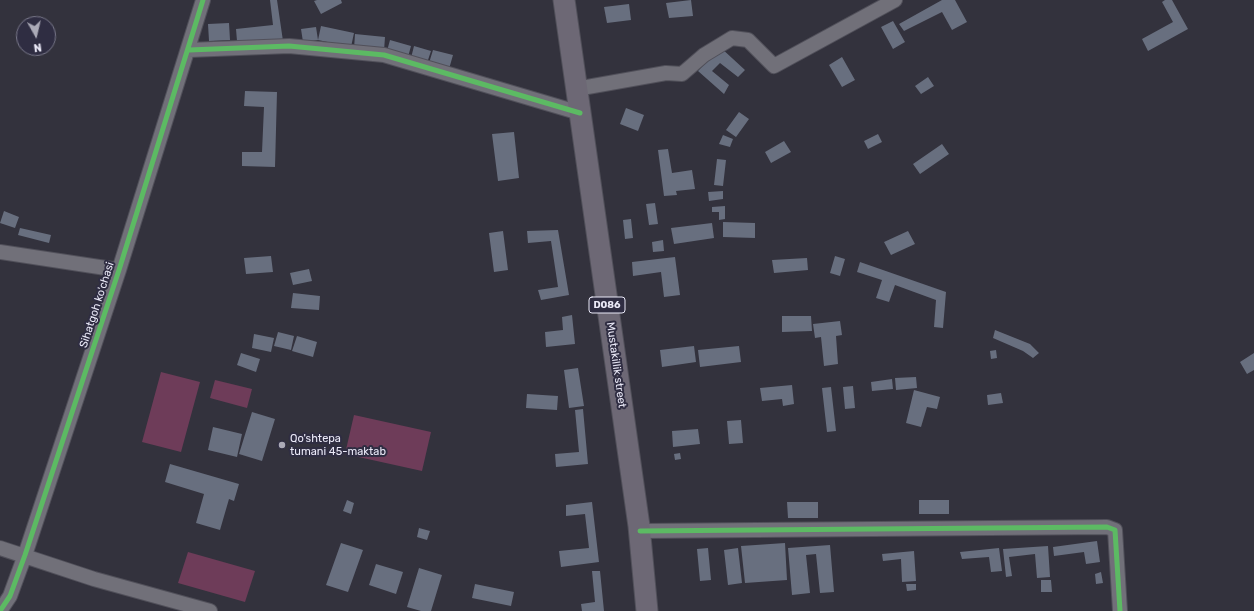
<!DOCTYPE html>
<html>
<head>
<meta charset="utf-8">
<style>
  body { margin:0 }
  #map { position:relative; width:1254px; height:611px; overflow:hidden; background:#33323d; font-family:Rubik,sans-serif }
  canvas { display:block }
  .north { position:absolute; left:16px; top:16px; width:40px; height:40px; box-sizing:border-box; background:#2f2d42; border:1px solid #7a798b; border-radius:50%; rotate:172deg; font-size:11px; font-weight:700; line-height:16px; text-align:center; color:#ebeaf8 }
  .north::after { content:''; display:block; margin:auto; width:14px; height:18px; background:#abaab7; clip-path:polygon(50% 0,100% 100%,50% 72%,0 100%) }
</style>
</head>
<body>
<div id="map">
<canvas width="1254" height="611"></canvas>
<div class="north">N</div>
</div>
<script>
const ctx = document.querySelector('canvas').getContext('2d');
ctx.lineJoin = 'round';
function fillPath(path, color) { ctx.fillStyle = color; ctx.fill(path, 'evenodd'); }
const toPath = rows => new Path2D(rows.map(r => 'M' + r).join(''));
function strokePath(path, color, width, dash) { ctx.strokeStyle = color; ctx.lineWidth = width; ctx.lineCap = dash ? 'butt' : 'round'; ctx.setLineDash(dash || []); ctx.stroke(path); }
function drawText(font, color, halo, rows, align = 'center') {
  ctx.font = font + ' Rubik,sans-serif'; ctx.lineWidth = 4; ctx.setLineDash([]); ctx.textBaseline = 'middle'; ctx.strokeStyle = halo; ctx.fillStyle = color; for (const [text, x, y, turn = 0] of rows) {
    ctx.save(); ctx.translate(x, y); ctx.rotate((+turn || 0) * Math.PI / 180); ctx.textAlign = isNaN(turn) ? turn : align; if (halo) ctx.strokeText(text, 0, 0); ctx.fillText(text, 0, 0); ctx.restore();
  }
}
fillPath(toPath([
  [161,372,200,382,181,452,142,442],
  [215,380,252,389,247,408,210,398],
  [354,415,431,432,422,471,345,454],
  [188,552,255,571,245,602,178,583]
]), '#6e3c59');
fillPath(toPath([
  [270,0,277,0,283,41,237,41,236,29,273,25],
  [317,0,341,0,342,3,321,14,314,1],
  [691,0,693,16,669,18,666,3],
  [942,0,955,0,967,22,952,30,942,12,904,31,899,24],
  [1165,0,1172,0,1188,29,1148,51,1142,39,1173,22,1162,2],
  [629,4,631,20,607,23,604,7],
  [893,21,905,42,893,49,881,27],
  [229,23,230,40,209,41,208,24],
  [321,26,354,33,351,47,318,40],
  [316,27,318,40,303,42,301,29],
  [355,34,385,37,384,51,354,49],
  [390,40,411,46,408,57,387,51],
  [414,46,431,51,427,63,411,58],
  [720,47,745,70,738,77,720,63,712,71,729,85,724,94,698,71],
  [433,50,453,55,449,69,429,63],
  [842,57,855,80,842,87,829,65],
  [928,77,934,86,921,94,915,86],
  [245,91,277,92,275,167,242,166,242,152,262,152,264,107,244,106],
  [626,108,644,115,638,131,620,124],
  [739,112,749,119,736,137,726,130],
  [514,132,519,178,498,181,492,134],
  [878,134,882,142,868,149,864,141],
  [723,135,733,139,730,147,719,144],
  [784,141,791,152,771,163,765,152],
  [942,144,949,154,920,174,913,164],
  [668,149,672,173,692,170,695,189,676,191,677,195,664,196,658,150],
  [717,159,726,160,723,186,714,185],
  [723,191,723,199,709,201,708,192],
  [655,203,658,224,649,225,646,204],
  [725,206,725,219,719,220,719,212,712,212,712,207],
  [4,211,19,217,15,228,0,223],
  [631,219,633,238,625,239,623,220],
  [723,222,755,223,755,238,723,237],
  [712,223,714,238,674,244,671,228],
  [20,228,51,235,49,243,18,235],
  [558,230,569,295,541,300,538,290,558,287,551,241,528,243,527,231],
  [503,231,508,270,494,272,489,233],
  [908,231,915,244,891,255,884,242],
  [663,240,664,251,653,252,652,242],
  [271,256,273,272,246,274,244,258],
  [835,256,845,259,840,276,830,273],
  [675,257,680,295,664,297,661,272,633,276,632,262],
  [807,258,808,270,774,273,772,260],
  [860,262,946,292,943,328,934,327,936,300,895,285,889,302,876,298,882,280,857,272],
  [309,269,312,281,293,285,290,273],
  [293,293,320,296,319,310,291,308],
  [572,315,575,344,546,347,545,332,563,330,562,317],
  [782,316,811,316,812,331,782,332],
  [840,321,842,335,836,336,838,364,824,366,821,337,815,338,813,324],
  [995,330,1030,344,1039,353,1033,358,1023,351,993,338],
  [278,332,294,336,291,350,274,346],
  [254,334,274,338,271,352,252,348],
  [297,336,317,342,313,357,292,351],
  [694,346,696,362,662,367,660,350],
  [739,346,741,362,700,367,698,350],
  [996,350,997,358,991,359,990,351],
  [241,353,260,359,256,372,237,365],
  [1254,353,1254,370,1247,374,1240,362],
  [578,368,584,406,569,408,564,370],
  [916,377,917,388,896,390,895,378],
  [892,379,893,389,872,391,871,382],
  [792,385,794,404,783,406,782,399,762,401,760,388],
  [853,386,855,408,845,409,843,387],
  [831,387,836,431,827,432,822,388],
  [914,390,940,397,937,409,927,407,921,427,906,423],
  [1001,393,1003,403,988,405,987,395],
  [527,394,558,396,557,410,526,408],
  [583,409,588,464,556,467,555,454,579,452,575,410],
  [252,412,275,419,262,461,239,454],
  [741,420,743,443,729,444,727,421],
  [213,427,242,434,237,457,208,450],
  [698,429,700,444,673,447,672,431],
  [680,453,681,459,675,460,674,454],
  [170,464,239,484,234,501,229,499,220,530,196,523,204,494,165,482],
  [347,500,354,503,351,514,343,511],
  [919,500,949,500,949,514,919,514],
  [592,502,599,562,561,567,559,551,589,548,585,514,566,516,566,505],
  [787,502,818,502,818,518,788,518],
  [419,528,430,531,427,540,417,537],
  [1097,541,1100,562,1086,564,1084,552,1054,556,1053,547],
  [341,543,363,550,348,592,326,585],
  [785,543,787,580,745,583,741,546],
  [830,545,834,592,820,593,816,554,806,555,810,593,792,595,788,548],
  [1048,546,1050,577,1037,578,1035,554,1009,557,1012,576,1006,577,1003,549],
  [708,548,711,580,700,581,697,549],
  [738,548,742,583,728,585,724,550],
  [999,548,1002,571,991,572,989,557,962,559,960,552],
  [914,551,916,581,902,582,901,559,883,561,882,554],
  [376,564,403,572,396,594,369,585],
  [419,568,442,575,431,611,421,611,407,607],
  [592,571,600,571,604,611,582,611,581,604,595,602],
  [1101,572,1103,583,1096,584,1095,574],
  [1041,580,1051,580,1052,592,1041,592],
  [475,584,514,592,511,606,472,598],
  [906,584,916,584,916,590,907,591]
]), '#686f7f');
const street = toPath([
  [189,50,289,46,384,55,580,113],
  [576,89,666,73,682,74,704,55,732,38,748,40,774,66,895,0],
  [0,252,119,270],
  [640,531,1107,527,1115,530,1120,611],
  [0,548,94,579,210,611],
  [0,611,10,596,25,555,119,270,203,0]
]);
const primary = toPath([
  [564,0,639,526,647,611]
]);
strokePath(street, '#51505a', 16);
strokePath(primary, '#51505a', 23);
strokePath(street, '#717079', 14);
strokePath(primary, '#6d6875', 21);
strokePath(toPath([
  [189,50,289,46,384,55,580,113],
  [640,531,1107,527,1115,530,1120,611],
  [0,611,10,596,25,555,119,270,203,0]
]), '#5cba63', 5);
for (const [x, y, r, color] of [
  [282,445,4,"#abaab7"]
]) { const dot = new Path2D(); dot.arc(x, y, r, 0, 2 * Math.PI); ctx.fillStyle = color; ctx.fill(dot); strokePath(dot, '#2f2d42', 1.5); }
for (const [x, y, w] of [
  [607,305,36]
]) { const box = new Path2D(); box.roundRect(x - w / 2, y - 8, w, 16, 3); ctx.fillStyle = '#2f2d42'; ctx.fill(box); strokePath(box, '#ebeaf8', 1); }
drawText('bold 10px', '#ebeaf8', null, [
  ["D086",607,305]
]);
drawText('11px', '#ebeaf8', '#2f2d42', [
  ["Sihatgoh ko'chasi",97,305,-72],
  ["Mustakillik street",616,365,82]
]);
drawText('11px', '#ebeaf8', '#2f2d42', [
  ["Qo'shtepa",290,439],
  ["tumani 45-maktab",290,452]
], 'left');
</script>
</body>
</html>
